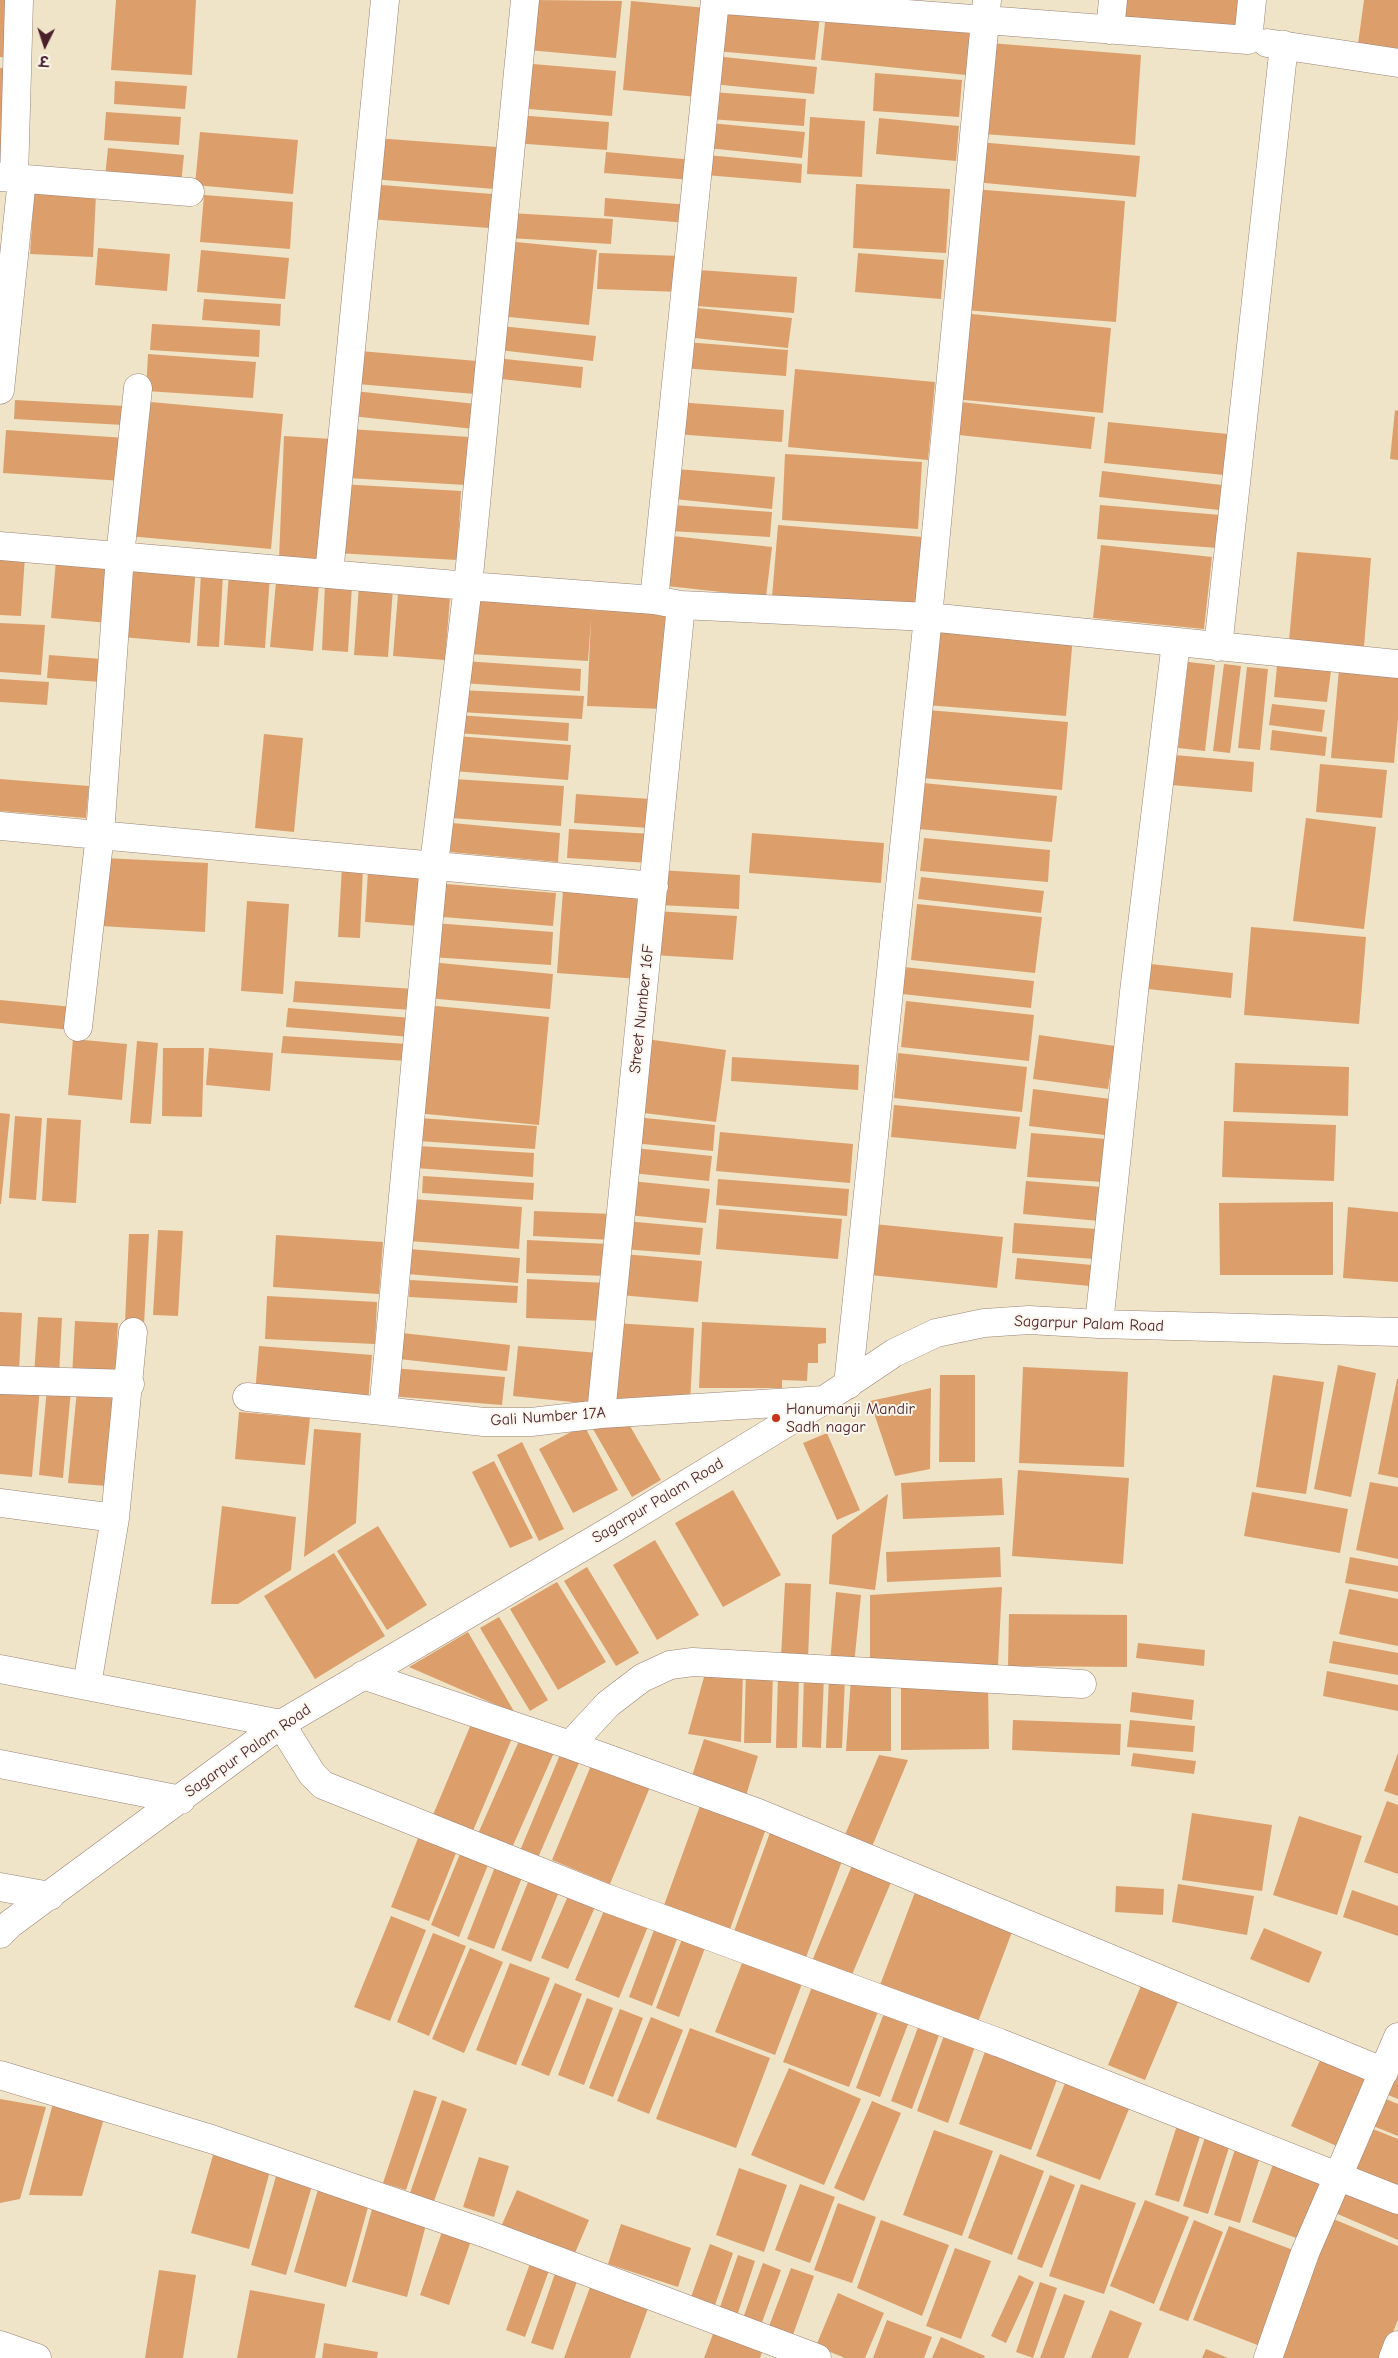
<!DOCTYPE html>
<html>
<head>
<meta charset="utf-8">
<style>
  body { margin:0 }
  #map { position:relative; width:1398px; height:2358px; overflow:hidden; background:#efe4c7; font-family:"Comic Neue","Playpen Sans Deva",sans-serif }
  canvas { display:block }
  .north { position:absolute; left:20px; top:20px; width:50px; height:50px; -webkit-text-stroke:4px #fbf7ec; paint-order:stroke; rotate:184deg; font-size:14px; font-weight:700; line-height:20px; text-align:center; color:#4a1f2b }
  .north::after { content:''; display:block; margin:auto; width:18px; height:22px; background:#4a1f2b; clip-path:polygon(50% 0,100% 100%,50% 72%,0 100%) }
</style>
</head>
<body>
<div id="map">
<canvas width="1398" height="2358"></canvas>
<div class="north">उ</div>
</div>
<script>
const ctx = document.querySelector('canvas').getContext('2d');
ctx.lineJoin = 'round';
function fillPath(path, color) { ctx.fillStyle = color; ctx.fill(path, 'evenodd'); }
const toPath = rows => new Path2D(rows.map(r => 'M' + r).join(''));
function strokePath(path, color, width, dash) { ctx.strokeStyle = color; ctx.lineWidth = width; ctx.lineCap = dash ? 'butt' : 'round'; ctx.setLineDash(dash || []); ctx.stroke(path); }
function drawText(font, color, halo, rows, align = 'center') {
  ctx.font = font + ' "Comic Neue",sans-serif'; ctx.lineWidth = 4; ctx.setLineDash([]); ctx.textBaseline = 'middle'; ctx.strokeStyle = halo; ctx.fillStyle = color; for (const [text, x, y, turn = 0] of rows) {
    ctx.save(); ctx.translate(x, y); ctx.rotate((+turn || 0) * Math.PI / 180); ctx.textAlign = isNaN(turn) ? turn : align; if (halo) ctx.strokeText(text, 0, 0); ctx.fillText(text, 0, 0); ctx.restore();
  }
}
fillPath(toPath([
  [0,0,15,0,10,58,0,57],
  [116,0,196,0,192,75,111,70],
  [533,0,622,1,616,58,528,50],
  [1117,0,1246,0,1243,31,1115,18],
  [1364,0,1398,0,1398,49,1358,44],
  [631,1,707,8,698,97,623,90],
  [721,7,820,16,815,60,716,51],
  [826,13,971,29,966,75,821,60],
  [990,43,1141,55,1135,145,983,134],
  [715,56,817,67,814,94,712,84],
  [521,63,616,71,612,116,517,108],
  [0,68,11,69,4,164,0,163],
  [875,73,962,80,959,117,873,111],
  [115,81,187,86,185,109,114,104],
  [712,92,806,99,804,126,710,119],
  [106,112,181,117,179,145,104,140],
  [516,115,609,122,607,150,514,143],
  [810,117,865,121,862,177,807,174],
  [879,118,959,126,956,161,876,154],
  [710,123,805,132,802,158,708,148],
  [200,132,298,140,293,194,195,185],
  [375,138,497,147,494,189,372,179],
  [978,142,1140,156,1136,197,974,182],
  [108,148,184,155,181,184,105,177],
  [606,152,694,160,692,180,604,173],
  [707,155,802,164,801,183,705,175],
  [370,184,492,194,489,228,368,219],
  [856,184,950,189,946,253,853,248],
  [973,189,1125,201,1116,322,964,310],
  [34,191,96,194,93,257,30,254],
  [204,195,293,202,290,249,200,242],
  [605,198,689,205,687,223,604,216],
  [510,213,613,219,611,244,509,238],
  [506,241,597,250,589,325,499,316],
  [98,248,170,254,167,291,95,285],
  [201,250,289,258,285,299,197,292],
  [599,253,681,256,680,292,597,289],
  [858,253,944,260,941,299,855,292],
  [699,270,797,277,794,313,696,306],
  [204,299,281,304,280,326,202,320],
  [688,307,792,318,788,348,685,337],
  [962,313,1111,328,1103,413,954,399],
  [152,324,260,330,259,357,150,350],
  [501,326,596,336,593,361,499,350],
  [685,342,788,350,786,376,682,368],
  [360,351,477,361,475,394,357,384],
  [148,354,256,362,253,398,146,391],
  [495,358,583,367,581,388,493,378],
  [795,369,935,382,928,460,788,447],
  [354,391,476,404,474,429,351,416],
  [15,400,125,406,124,425,14,419],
  [140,401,283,414,271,549,128,536],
  [952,401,1095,417,1091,449,949,434],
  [677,402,784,410,782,442,675,434],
  [1395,410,1398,411,1398,460,1390,459],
  [1108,422,1228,434,1224,475,1104,463],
  [350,429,469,437,466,485,347,478],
  [6,430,126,438,123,481,3,473],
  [284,436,332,439,327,561,279,559],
  [785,454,922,462,918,529,782,520],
  [677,469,775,477,772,509,674,499],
  [1102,471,1222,485,1219,510,1099,497],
  [340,484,461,491,457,560,336,553],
  [673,505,772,512,770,537,671,531],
  [1100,505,1221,515,1218,548,1097,539],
  [778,525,923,537,917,609,772,597],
  [673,536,772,547,766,597,667,586],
  [1101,545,1212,557,1204,629,1093,618],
  [1297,552,1371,558,1364,647,1289,641],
  [0,554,25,556,21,616,0,615],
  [56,560,114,565,109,623,51,618],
  [128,561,196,567,190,643,122,637],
  [229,572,270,575,265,648,224,645],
  [201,573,223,574,219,647,197,646],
  [276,582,319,585,313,651,270,647],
  [325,584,352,585,348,652,322,650],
  [359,585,393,588,388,657,354,655],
  [398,594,450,598,445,660,393,656],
  [472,600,591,607,591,610,666,613,662,709,587,706,591,619,588,661,469,654],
  [0,623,45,625,41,675,0,672],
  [933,624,1073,636,1066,716,926,705],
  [49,655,102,659,101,682,47,678],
  [464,661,581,669,580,691,462,683],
  [1188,662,1215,665,1205,751,1178,748],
  [1224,664,1241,666,1230,753,1213,751],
  [1277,666,1331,671,1327,702,1274,697],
  [1247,667,1268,669,1260,750,1238,748],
  [1339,669,1398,674,1398,719,1394,763,1331,758],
  [0,679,49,682,47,705,0,702],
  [460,690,584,696,582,719,459,712],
  [1272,704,1325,710,1322,732,1269,725],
  [928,710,1068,722,1062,790,922,778],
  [458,715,569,723,568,741,457,733],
  [1272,730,1327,737,1325,756,1270,750],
  [264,734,303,738,294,832,255,828],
  [456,736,571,745,568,780,453,771],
  [1174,755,1254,762,1252,792,1171,785],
  [1320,764,1387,770,1382,818,1316,812],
  [0,779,89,786,86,818,0,811],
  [454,779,564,786,561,826,451,818],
  [923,783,1057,796,1052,842,919,829],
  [576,794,650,799,649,828,574,823],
  [1306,818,1376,827,1364,929,1293,921],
  [452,823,560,833,558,862,450,852],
  [569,829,652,834,650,863,567,858],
  [752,833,884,843,881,883,749,873],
  [924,838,1050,850,1048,882,920,871],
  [104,858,208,863,205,932,100,926],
  [342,866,363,867,360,938,338,937],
  [368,870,423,873,419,926,365,922],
  [660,870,740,875,739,909,659,905],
  [921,877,1044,891,1041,913,918,899],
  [446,884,556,893,553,926,443,917],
  [563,890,645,896,639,979,557,973],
  [247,901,289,904,283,994,241,991],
  [917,904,1042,917,1035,973,911,960],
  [655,911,737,916,733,960,653,955],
  [434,923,553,932,551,965,431,957],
  [1251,927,1366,937,1359,1024,1244,1015],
  [430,962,553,974,550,1009,427,998],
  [1151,964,1233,973,1231,998,1148,989],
  [904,967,1034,981,1031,1008,902,994],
  [295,981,414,989,412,1010,293,1002],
  [0,1000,73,1007,71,1030,0,1023],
  [906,1001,1034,1015,1029,1061,901,1047],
  [426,1005,549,1017,539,1125,416,1113],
  [288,1008,412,1018,411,1037,286,1027],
  [1039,1035,1115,1046,1108,1089,1033,1079],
  [283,1036,408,1044,407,1061,281,1053],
  [73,1039,127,1044,122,1100,68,1095],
  [646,1039,726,1050,716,1122,636,1112],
  [137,1041,158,1043,151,1124,130,1123],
  [163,1048,204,1048,202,1117,162,1116],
  [209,1048,273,1053,270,1091,206,1085],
  [898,1053,1027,1067,1022,1112,894,1098],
  [732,1057,859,1065,858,1090,731,1081],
  [1235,1063,1349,1067,1348,1116,1233,1112],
  [1033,1089,1118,1100,1113,1136,1029,1126],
  [894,1105,1020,1117,1016,1149,891,1137],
  [0,1113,10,1114,1,1204,0,1204],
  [15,1116,42,1118,36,1200,9,1198],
  [635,1117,715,1125,713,1151,633,1143],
  [47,1118,81,1120,76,1203,42,1201],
  [419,1118,537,1126,535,1149,418,1141],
  [1224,1121,1336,1125,1334,1181,1222,1177],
  [720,1132,853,1144,850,1183,716,1171],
  [1031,1133,1107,1139,1103,1182,1027,1177],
  [418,1146,534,1153,533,1177,416,1168],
  [635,1148,712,1156,709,1181,632,1173],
  [423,1176,534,1183,533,1200,422,1193],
  [718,1179,849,1189,847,1216,716,1205],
  [631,1181,710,1189,706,1223,628,1215],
  [1026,1181,1102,1187,1099,1221,1023,1214],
  [412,1199,522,1207,519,1249,408,1241],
  [1333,1202,1333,1275,1220,1275,1219,1203],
  [1348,1207,1398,1212,1398,1282,1343,1278],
  [719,1209,842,1219,838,1259,716,1249],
  [534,1211,613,1214,612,1240,533,1236],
  [625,1221,703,1228,700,1255,623,1249],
  [1014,1223,1097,1229,1095,1259,1012,1253],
  [874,1224,1003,1237,997,1288,870,1275],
  [158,1230,183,1231,178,1316,153,1315],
  [129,1234,149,1234,144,1325,125,1323],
  [276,1235,383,1242,379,1294,273,1287],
  [527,1240,608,1244,606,1276,526,1273],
  [409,1249,520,1258,518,1283,407,1274],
  [624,1254,702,1261,698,1302,620,1295],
  [1017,1258,1092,1265,1090,1286,1015,1279],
  [527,1279,606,1283,604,1321,526,1318],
  [410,1280,518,1286,517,1303,409,1297],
  [267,1296,377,1302,375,1344,265,1339],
  [0,1312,22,1313,19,1371,0,1370],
  [38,1317,62,1318,59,1376,34,1375],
  [75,1321,118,1323,115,1380,72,1377],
  [702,1322,826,1328,826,1343,818,1344,818,1363,808,1363,807,1381,782,1380,782,1388,699,1388],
  [614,1323,694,1328,690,1403,611,1399],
  [393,1332,510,1345,507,1371,390,1358],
  [259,1346,372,1355,368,1403,255,1394],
  [518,1346,598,1353,592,1404,513,1396],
  [1338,1365,1376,1373,1351,1497,1314,1489],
  [1023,1367,1128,1372,1124,1467,1019,1463],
  [392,1368,505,1377,502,1405,389,1396],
  [940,1375,975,1375,975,1462,939,1462],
  [1273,1375,1324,1382,1306,1494,1256,1487],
  [1397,1379,1398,1379,1398,1478,1378,1474],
  [0,1385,40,1388,32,1477,0,1474],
  [47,1388,71,1390,63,1478,39,1475],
  [931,1388,930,1469,895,1476,870,1401],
  [77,1390,116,1393,107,1486,68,1483],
  [239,1412,310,1418,305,1465,235,1459],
  [622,1412,661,1480,632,1497,593,1429],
  [584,1425,618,1490,573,1513,539,1449],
  [314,1429,361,1433,356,1523,304,1557],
  [827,1433,860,1510,837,1520,803,1443],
  [522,1442,564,1529,539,1541,497,1455],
  [494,1461,533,1538,510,1548,472,1472],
  [1018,1470,1129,1478,1123,1564,1012,1556],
  [1002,1478,1004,1515,903,1519,901,1483],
  [1370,1482,1398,1487,1398,1559,1356,1550],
  [733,1490,781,1575,723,1607,675,1523],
  [1252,1492,1348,1509,1340,1553,1244,1536],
  [888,1494,875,1590,829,1584,832,1535],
  [222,1506,296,1517,291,1570,238,1604,211,1604],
  [378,1526,427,1605,387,1630,337,1551],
  [655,1540,699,1615,657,1640,613,1565],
  [1000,1547,1001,1577,887,1582,886,1552],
  [334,1553,385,1636,315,1679,264,1596],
  [1350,1557,1398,1566,1398,1592,1345,1583],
  [587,1567,639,1653,616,1666,564,1581],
  [557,1582,606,1662,558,1690,510,1609],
  [785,1583,811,1584,808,1659,781,1657],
  [1002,1587,998,1665,932,1672,870,1670,870,1595],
  [1349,1589,1398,1599,1398,1646,1339,1634],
  [836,1592,861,1595,854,1665,830,1663],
  [1009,1614,1127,1615,1127,1667,1008,1666],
  [499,1617,548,1700,530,1711,480,1628],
  [468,1632,515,1713,409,1667],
  [1333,1641,1398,1653,1398,1675,1329,1663],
  [1138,1643,1205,1650,1204,1666,1136,1658],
  [706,1670,743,1671,741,1742,688,1734],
  [746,1670,773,1671,771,1743,744,1743],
  [1327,1671,1398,1685,1398,1711,1323,1696],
  [778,1675,799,1676,797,1748,776,1748],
  [804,1675,824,1676,821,1748,802,1747],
  [829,1677,845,1678,842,1748,826,1748],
  [891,1677,891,1751,846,1751,851,1678],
  [988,1683,989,1749,901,1750,901,1684],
  [1132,1692,1194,1700,1192,1720,1130,1712],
  [474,1717,515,1731,470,1838,430,1822],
  [1013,1720,1121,1724,1120,1755,1012,1750],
  [1130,1720,1195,1726,1193,1752,1127,1747],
  [522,1734,556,1748,511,1850,477,1836],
  [704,1739,758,1756,745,1799,690,1782],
  [562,1750,581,1758,537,1860,519,1853],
  [1133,1753,1196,1761,1194,1774,1131,1766],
  [1398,1753,1398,1796,1384,1791],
  [879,1755,908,1760,871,1849,844,1837],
  [592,1763,650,1787,610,1884,552,1860],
  [1387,1801,1398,1805,1398,1874,1364,1862],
  [701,1803,767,1826,729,1932,663,1908],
  [1192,1813,1272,1825,1262,1891,1182,1880],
  [1299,1816,1362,1836,1337,1915,1273,1895],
  [772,1827,845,1853,805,1960,733,1934],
  [422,1828,460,1843,429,1921,391,1907],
  [464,1844,492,1855,459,1937,431,1925],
  [498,1859,525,1870,494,1949,467,1939],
  [853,1863,892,1880,851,1977,812,1961],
  [532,1872,562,1884,531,1962,501,1950],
  [1178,1884,1254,1896,1247,1935,1172,1922],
  [1116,1886,1164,1889,1163,1915,1115,1912],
  [917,1887,1015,1924,978,2022,880,1985],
  [571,1889,598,1900,568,1969,541,1958],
  [1352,1890,1398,1906,1398,1936,1343,1917],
  [608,1901,651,1919,619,1998,575,1980],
  [391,1916,426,1930,390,2021,354,2007],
  [657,1922,680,1931,652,2006,629,1997],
  [1264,1928,1322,1952,1309,1983,1250,1959],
  [685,1931,708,1940,679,2017,656,2008],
  [433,1933,466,1946,429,2036,397,2022],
  [470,1948,503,1962,464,2053,432,2039],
  [746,1953,805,1976,775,2055,715,2032],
  [510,1963,550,1978,516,2065,476,2050],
  [815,1979,881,2004,849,2087,783,2062],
  [1143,1981,1180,1997,1145,2080,1108,2065],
  [555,1983,582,1994,549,2076,521,2065],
  [587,1998,613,2008,584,2085,558,2075],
  [887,2005,912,2014,880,2097,856,2088],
  [620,2009,643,2018,613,2097,589,2088],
  [651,2017,683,2030,649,2114,617,2101],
  [921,2019,942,2027,912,2109,891,2101],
  [947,2027,978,2038,948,2123,917,2111],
  [690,2028,770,2058,736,2148,656,2119],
  [988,2043,1061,2069,1031,2150,959,2124],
  [1321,2058,1368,2078,1339,2147,1291,2126],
  [789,2068,861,2099,824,2185,751,2155],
  [1389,2072,1398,2076,1398,2099,1381,2092],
  [1069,2073,1133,2099,1100,2180,1036,2156],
  [414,2090,437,2097,406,2190,383,2183],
  [1379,2096,1398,2104,1398,2136,1368,2124],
  [0,2099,46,2107,20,2199,0,2203],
  [442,2100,467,2109,434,2201,410,2193],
  [872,2101,901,2113,864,2201,834,2188],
  [53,2103,104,2118,82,2196,29,2195],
  [1179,2119,1203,2127,1179,2202,1155,2195],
  [1363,2125,1398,2139,1398,2196,1344,2175],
  [934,2130,993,2151,962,2236,903,2215],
  [1207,2131,1232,2138,1208,2214,1183,2206],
  [1237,2143,1262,2150,1240,2223,1214,2215],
  [1000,2154,1044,2171,1012,2255,968,2238],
  [213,2155,270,2171,249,2249,191,2233],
  [479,2157,509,2166,494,2217,463,2207],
  [1275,2159,1322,2176,1299,2239,1252,2222],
  [739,2168,787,2185,764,2252,716,2235],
  [278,2169,314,2179,286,2275,251,2265],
  [1050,2175,1075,2185,1042,2268,1017,2259],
  [1346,2181,1398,2203,1398,2240,1333,2212],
  [800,2184,835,2197,810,2263,775,2250],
  [1081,2184,1136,2203,1104,2294,1049,2276],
  [319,2186,370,2200,346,2287,294,2272],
  [517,2190,589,2220,572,2260,500,2229],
  [1145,2200,1189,2217,1154,2304,1110,2286],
  [374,2202,428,2217,407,2297,352,2282],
  [838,2203,876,2217,852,2283,814,2270],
  [1331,2218,1398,2246,1398,2320,1382,2358,1280,2358],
  [881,2220,949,2245,922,2316,857,2288],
  [1194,2220,1223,2232,1188,2321,1159,2310],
  [445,2223,474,2232,449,2305,420,2295],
  [621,2224,691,2248,678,2287,608,2264],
  [1229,2226,1296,2251,1260,2346,1193,2320],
  [710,2244,733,2253,715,2305,691,2297],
  [955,2248,991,2261,961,2339,926,2326],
  [738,2255,755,2261,737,2316,719,2310],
  [532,2258,551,2265,525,2337,506,2330],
  [763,2263,781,2270,760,2328,742,2321],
  [558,2265,580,2273,553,2350,531,2343],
  [791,2268,814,2276,790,2343,766,2334],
  [159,2270,196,2275,183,2358,145,2358],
  [1019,2275,1034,2282,1006,2343,991,2336],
  [593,2279,651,2300,630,2358,564,2358],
  [1040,2282,1057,2288,1033,2358,1016,2352],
  [250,2290,325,2304,315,2358,237,2358],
  [838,2293,884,2313,865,2358,845,2358,816,2346],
  [1064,2294,1085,2301,1064,2358,1040,2358],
  [1110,2310,1142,2323,1128,2358,1091,2358],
  [887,2320,932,2337,924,2358,873,2358],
  [713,2334,762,2352,760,2358,704,2358],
  [941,2337,985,2356,984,2358,932,2358],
  [324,2343,378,2352,377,2358,322,2358],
  [1206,2349,1228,2358,1202,2358]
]), '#dc9f6c');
const minor = toPath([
  [525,0,468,586,434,864,383,1411,484,1422,531,1422,601,1414,824,1400],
  [724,0,1248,40,1252,0],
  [1110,30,1113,0],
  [1267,43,1398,63],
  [0,177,190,192],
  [14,178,19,0],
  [0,390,22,179],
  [0,546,468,586,654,600,681,605,928,617,1398,664],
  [329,574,385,0],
  [654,600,715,0],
  [1218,647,1284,45],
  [0,826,654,886],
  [78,1027,100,834,120,556,138,388],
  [1099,1324,1134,992,1176,642],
  [0,1380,130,1384],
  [848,1385,928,617,987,0],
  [247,1397,383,1411],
  [601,1414,681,605],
  [0,1503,115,1518],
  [0,1669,281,1724,312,1774,323,1785,606,1898,1000,2043,1398,2200],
  [363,1675,570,1745,758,1813,1384,2072],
  [87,1685,115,1518,133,1332],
  [570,1745,608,1704,642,1678,670,1665,693,1662,1082,1684],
  [0,1764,181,1800],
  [0,1887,50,1896],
  [0,1934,10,1924,281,1724,613,1529,824,1400,894,1353,936,1333,984,1323,1029,1320,1099,1324,1398,1332],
  [0,2075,211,2139,484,2233,817,2358],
  [0,2345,37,2358],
  [1268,2358,1305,2253,1398,2037],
  [1393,2358,1398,2345]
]);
strokePath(minor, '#9c8279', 29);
strokePath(minor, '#fff', 28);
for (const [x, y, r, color] of [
  [776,1418,5,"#c8321e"]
]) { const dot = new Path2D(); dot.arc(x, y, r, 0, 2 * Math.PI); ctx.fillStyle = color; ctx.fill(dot); strokePath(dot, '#fbf7ec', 2); }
drawText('16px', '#4a1f2b', '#fbf7ec', [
  ["Street Number 16F",642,1009,-84],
  ["Sagarpur Palam Road",1089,1324,2],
  ["Gali Number 17A",548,1417,-4],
  ["Sagarpur Palam Road",658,1501,-31],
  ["Sagarpur Palam Road",248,1751,-35]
]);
drawText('16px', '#4a1f2b', '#fbf7ec', [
  ["Hanumanji Mandir",786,1409],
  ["Sadh nagar",786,1427]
], 'left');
</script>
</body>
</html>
